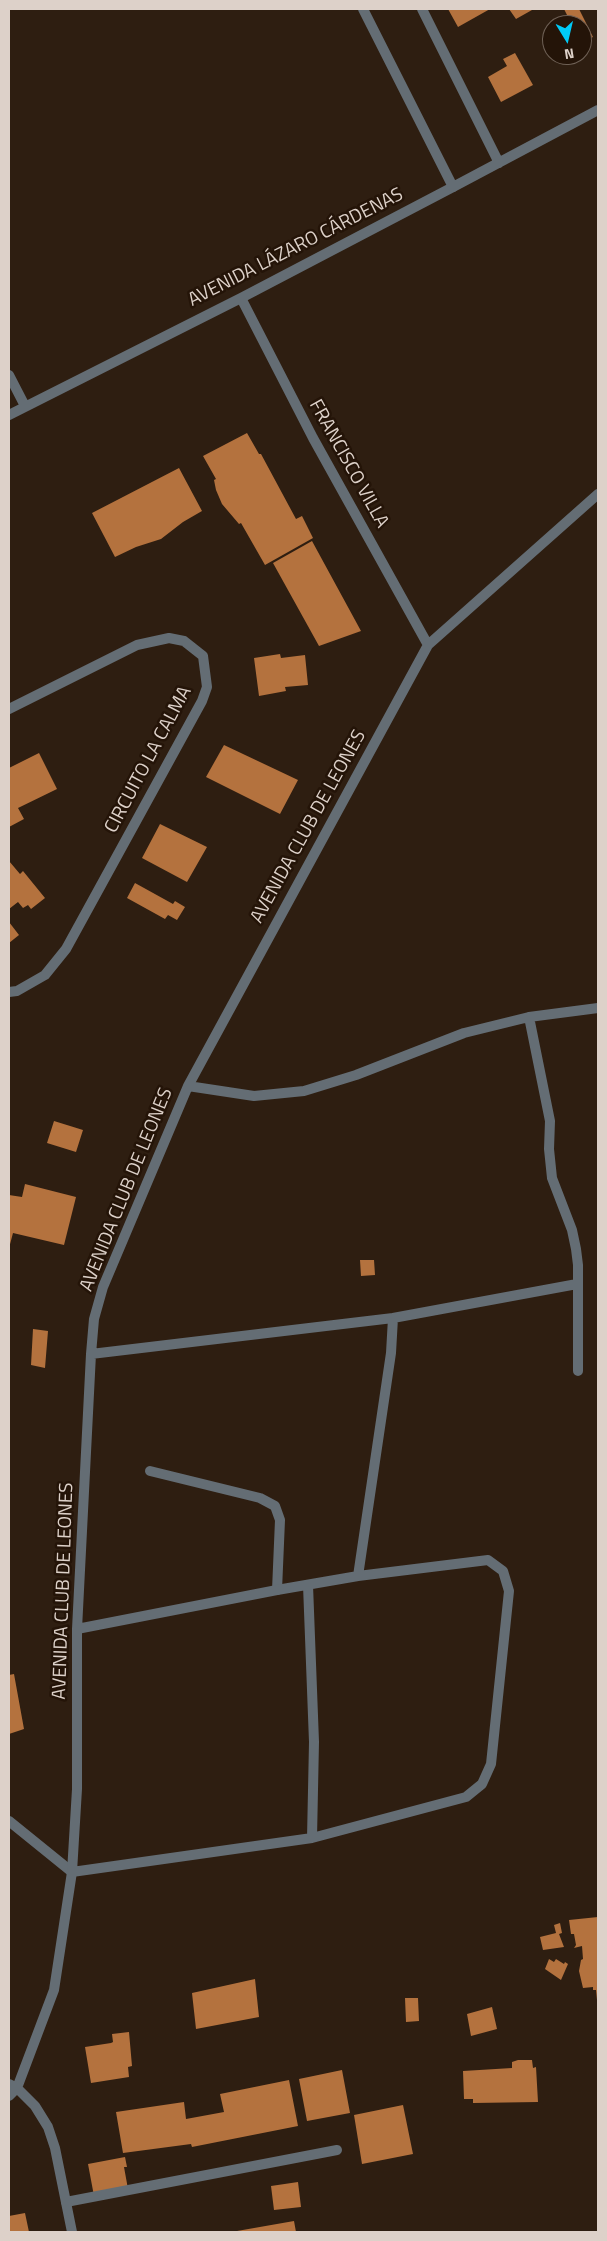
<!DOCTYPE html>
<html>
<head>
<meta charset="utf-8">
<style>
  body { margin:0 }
  #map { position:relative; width:607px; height:2241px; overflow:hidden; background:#2e1e11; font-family:"Titillium Web",sans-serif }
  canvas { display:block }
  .frame { position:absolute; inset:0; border:10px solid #ddd1c9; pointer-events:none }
  .north { position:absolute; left:542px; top:15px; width:50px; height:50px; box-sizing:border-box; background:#241408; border:1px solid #6e6055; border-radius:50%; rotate:171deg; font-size:14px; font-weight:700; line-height:20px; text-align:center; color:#ddd1c9 }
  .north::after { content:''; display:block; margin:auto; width:18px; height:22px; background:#00cbf8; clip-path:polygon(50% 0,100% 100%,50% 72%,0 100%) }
</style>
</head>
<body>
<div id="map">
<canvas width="607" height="2241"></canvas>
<div class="frame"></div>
<div class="north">N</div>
</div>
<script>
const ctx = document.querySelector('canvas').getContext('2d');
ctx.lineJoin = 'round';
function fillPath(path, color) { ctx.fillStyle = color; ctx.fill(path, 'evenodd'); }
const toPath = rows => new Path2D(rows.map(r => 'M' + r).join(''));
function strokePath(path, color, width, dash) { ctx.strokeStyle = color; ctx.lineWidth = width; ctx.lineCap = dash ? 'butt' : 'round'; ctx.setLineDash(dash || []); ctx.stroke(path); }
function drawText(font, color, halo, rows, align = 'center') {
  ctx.font = font + ' "Titillium Web",sans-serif'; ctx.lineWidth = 5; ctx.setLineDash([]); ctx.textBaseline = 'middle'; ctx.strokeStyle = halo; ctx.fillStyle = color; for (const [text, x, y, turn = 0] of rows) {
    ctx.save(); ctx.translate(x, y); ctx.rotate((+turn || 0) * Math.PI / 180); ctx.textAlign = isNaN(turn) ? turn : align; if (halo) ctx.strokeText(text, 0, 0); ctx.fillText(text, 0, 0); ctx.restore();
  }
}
fillPath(toPath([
  [448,9,490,9,458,27],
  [509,9,531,9,532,10,516,19],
  [564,9,579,9,593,37,582,42,582,25,572,25],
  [515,53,533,85,501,102,488,77,507,66,503,59],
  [247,433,259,454,261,454,296,519,302,516,313,538,265,565,241,523,239,524,222,504,216,490,214,480,216,479,203,456],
  [179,468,202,511,183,522,161,539,136,547,115,557,92,513],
  [312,541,361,631,319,646,273,563],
  [280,654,281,658,305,655,308,685,285,687,286,691,259,696,254,658],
  [224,745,298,780,280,814,206,777],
  [39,753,57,789,18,808,24,819,9,827,9,768],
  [160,824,207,847,187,882,142,858],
  [9,861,20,874,23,871,45,898,31,909,28,905,23,908,18,902,9,909],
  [135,883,173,904,175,901,185,907,177,920,168,915,165,919,127,898],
  [9,922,19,935,9,943],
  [54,1121,83,1130,76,1152,47,1143],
  [25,1184,76,1197,64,1245,13,1233,9,1248,9,1195,22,1197],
  [360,1260,374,1260,375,1275,361,1276],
  [33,1329,48,1331,45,1368,31,1365],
  [14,1674,24,1729,9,1734,9,1675],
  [598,1917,598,2000,597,2000,596,1990,593,1990,593,1987,583,1988,579,1971,581,1960,583,1959,582,1946,574,1948,576,1945,574,1934,571,1934,569,1920],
  [560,1923,562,1933,559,1934,564,1947,543,1950,540,1937,556,1933,554,1925],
  [549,1959,554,1962,556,1959,564,1964,565,1962,568,1964,561,1980,545,1969],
  [255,1979,259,2017,196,2029,192,1993],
  [405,1998,418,1998,419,2021,406,2022],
  [492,2007,497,2029,471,2036,467,2014],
  [129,2032,132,2066,128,2067,129,2077,91,2083,85,2047,111,2043,113,2042,112,2034],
  [518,2060,532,2060,533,2068,536,2067,538,2102,473,2103,473,2099,464,2099,463,2071,512,2068,512,2062],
  [342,2070,350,2113,307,2121,299,2079],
  [289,2080,298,2126,192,2147,191,2144,123,2153,116,2112,184,2102,186,2119,224,2112,220,2094],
  [403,2105,413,2154,362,2164,354,2115],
  [125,2157,127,2167,124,2167,128,2189,94,2196,88,2164],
  [298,2182,301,2207,274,2210,271,2186],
  [25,2213,29,2232,9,2232,9,2216],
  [294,2221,296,2232,237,2232,237,2231]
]), '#b4723e');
strokePath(toPath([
  [150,1471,260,1498,275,1506,280,1520,277,1590],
  [9,1821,72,1872],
  [66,2202,337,2150]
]), '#646d74', 10);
strokePath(toPath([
  [241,298,313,438,428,645],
  [9,375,25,406],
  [9,415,241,298,453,187],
  [9,709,137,645,169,638,184,641,203,656,207,687,202,701,66,949,45,975,17,991,9,992],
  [529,1017,550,1121,549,1149,552,1178,572,1230,576,1249,578,1265,578,1371],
  [188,1086,254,1096,304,1091,356,1075,464,1033,529,1017,598,1008],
  [393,1318,577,1284],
  [77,1629,277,1590,358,1576,391,1353,393,1318,91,1354],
  [312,1838,466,1797,482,1784,491,1764,509,1591,503,1571,488,1560,358,1576],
  [72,1872,312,1838,314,1742,308,1585],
  [9,2084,17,2088,35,2106,48,2127,55,2148,72,2232],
  [9,2096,17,2088,54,1990,72,1872,77,1789,77,1629,91,1354,94,1319,103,1287,188,1086,428,645,598,494]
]), '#646d74', 10);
strokePath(toPath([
  [363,9,453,187,598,110],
  [422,9,499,163]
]), '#646d74', 10);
drawText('19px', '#ddd1c9', '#241408', [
  ["AVENIDA LÁZARO CÁRDENAS",296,248,-27],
  ["FRANCISCO VILLA",348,464,61],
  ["CIRCUITO LA CALMA",149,760,-62],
  ["AVENIDA CLUB DE LEONES",309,827,-61],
  ["AVENIDA CLUB DE LEONES",127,1190,-68],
  ["AVENIDA CLUB DE LEONES",64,1591,-88]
]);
</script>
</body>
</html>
